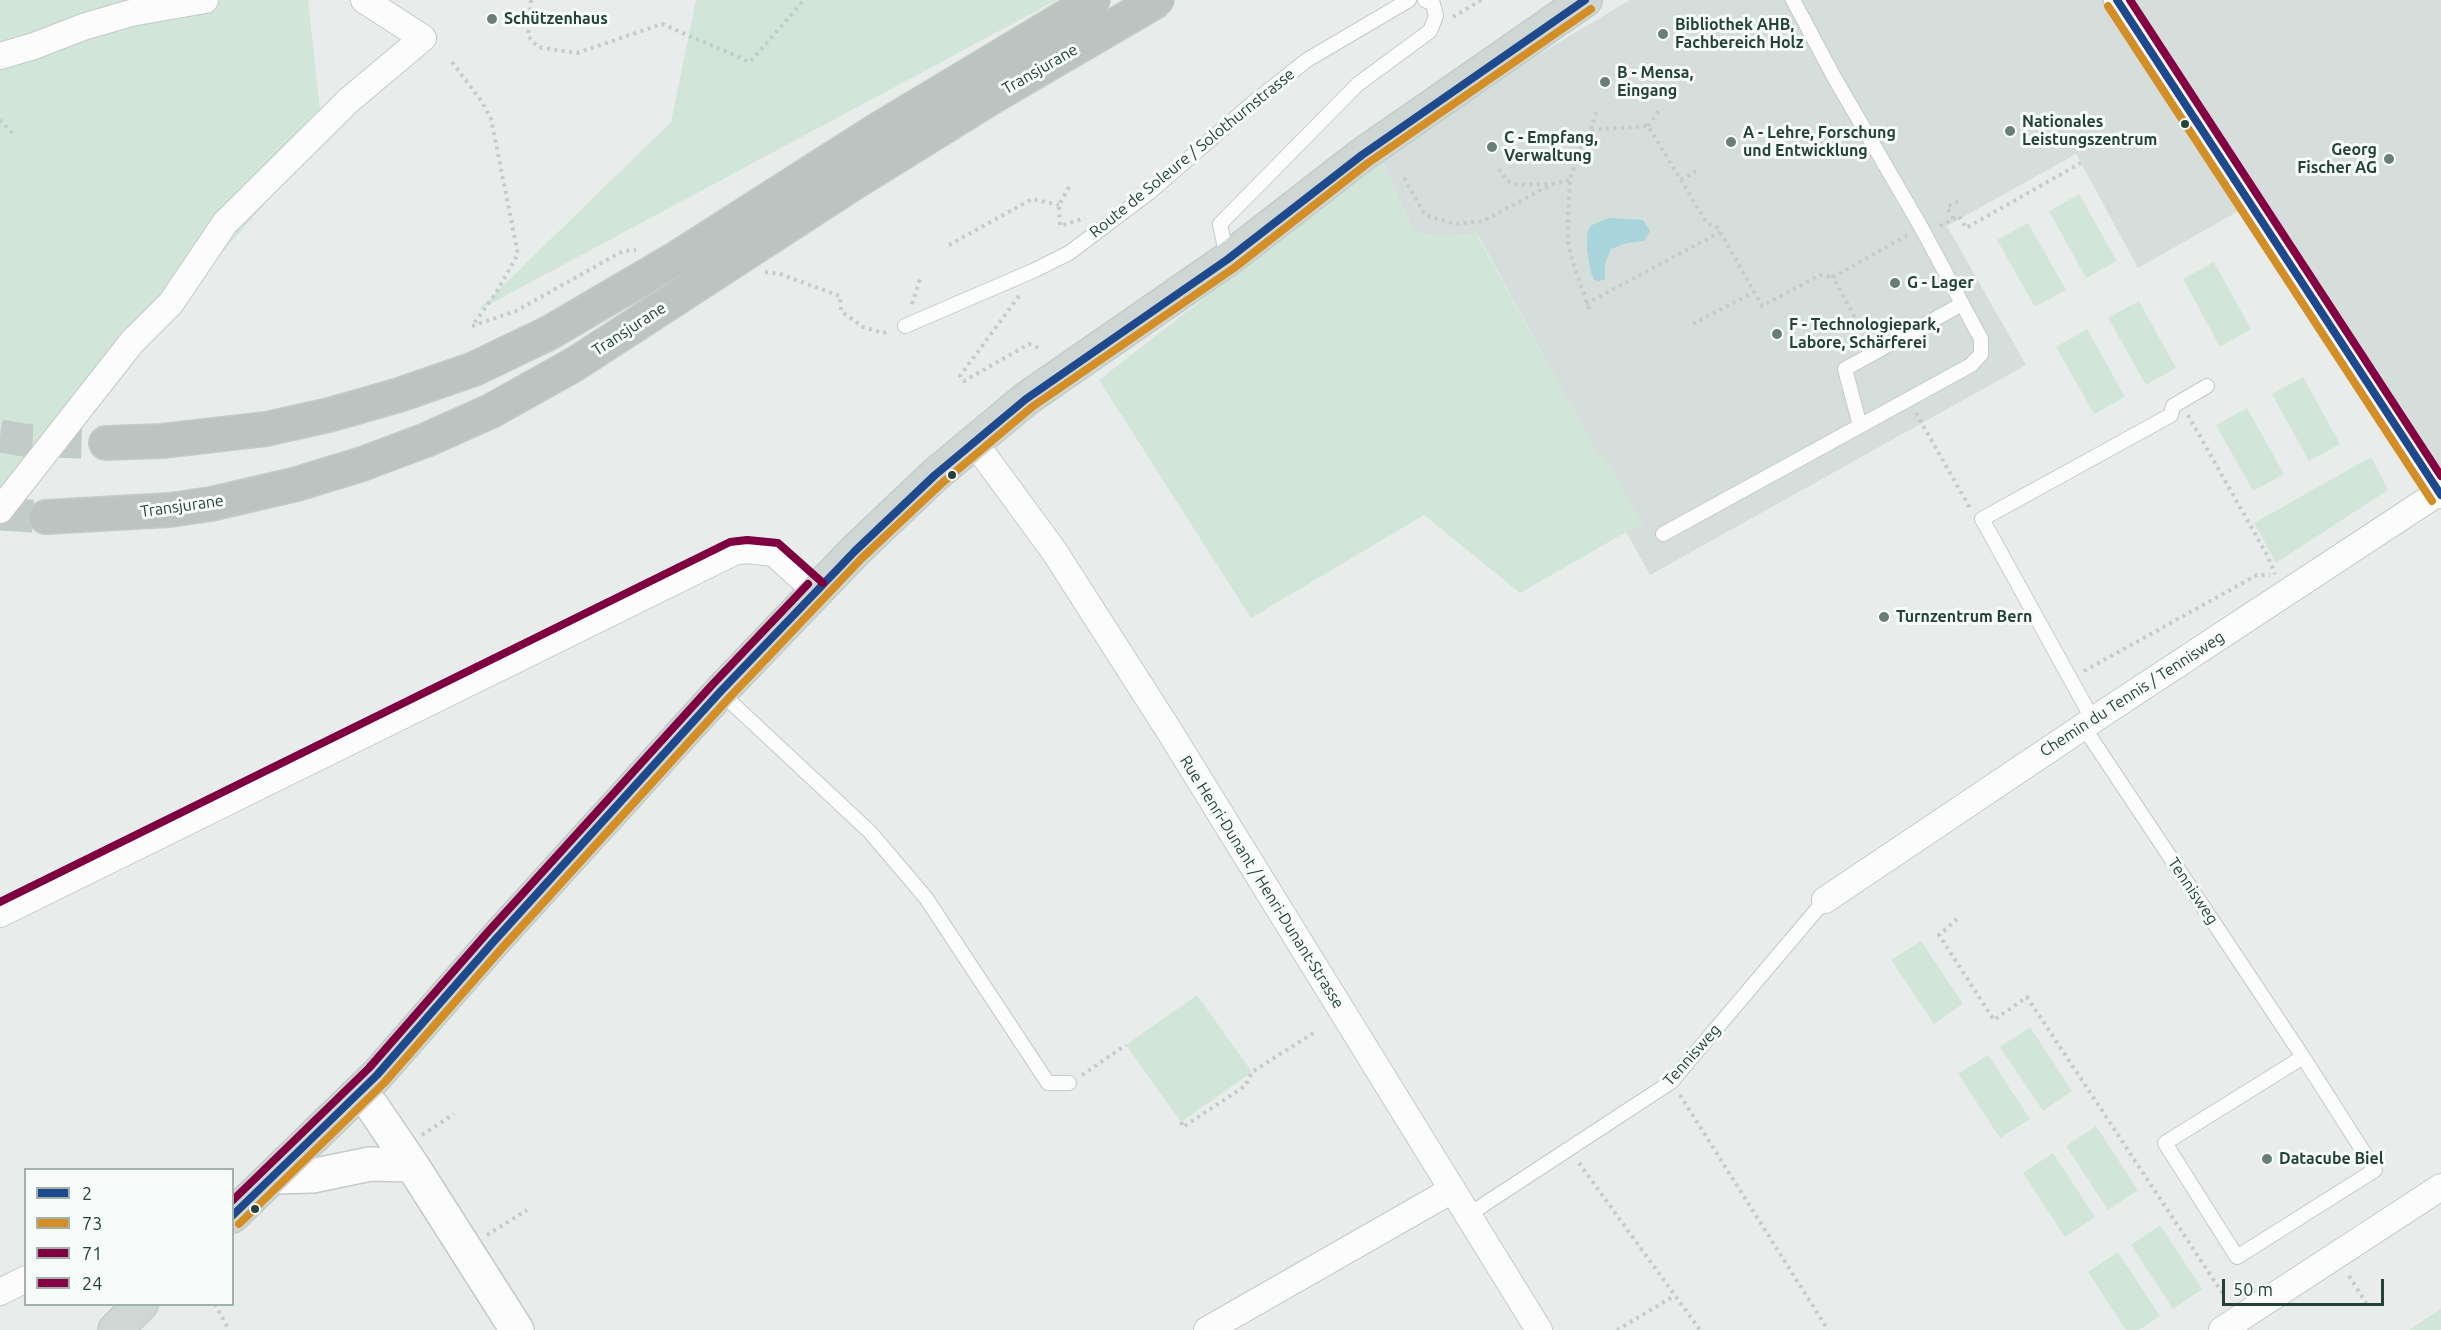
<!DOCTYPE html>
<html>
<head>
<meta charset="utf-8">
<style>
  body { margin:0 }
  #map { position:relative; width:2441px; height:1330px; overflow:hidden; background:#e8edeb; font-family:Ubuntu,sans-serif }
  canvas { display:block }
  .legend { position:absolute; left:24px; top:1168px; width:210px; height:138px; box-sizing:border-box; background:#f7fbf9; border:2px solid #a3b1ad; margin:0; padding:8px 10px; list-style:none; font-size:18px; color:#24423a }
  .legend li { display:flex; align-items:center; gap:12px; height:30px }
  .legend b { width:30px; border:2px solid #a3b1ad }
  .scale { position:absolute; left:2222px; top:1279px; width:162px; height:27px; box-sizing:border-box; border:3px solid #24423a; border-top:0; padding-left:8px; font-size:18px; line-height:21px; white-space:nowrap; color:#24423a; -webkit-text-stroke:4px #f7fbf9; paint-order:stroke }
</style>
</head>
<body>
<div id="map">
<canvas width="2441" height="1330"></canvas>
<ul class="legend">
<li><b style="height:8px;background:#1e498c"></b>2</li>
<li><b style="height:8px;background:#d38e26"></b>73</li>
<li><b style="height:8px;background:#7f0041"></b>71</li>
<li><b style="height:8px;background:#840243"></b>24</li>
</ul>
<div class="scale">50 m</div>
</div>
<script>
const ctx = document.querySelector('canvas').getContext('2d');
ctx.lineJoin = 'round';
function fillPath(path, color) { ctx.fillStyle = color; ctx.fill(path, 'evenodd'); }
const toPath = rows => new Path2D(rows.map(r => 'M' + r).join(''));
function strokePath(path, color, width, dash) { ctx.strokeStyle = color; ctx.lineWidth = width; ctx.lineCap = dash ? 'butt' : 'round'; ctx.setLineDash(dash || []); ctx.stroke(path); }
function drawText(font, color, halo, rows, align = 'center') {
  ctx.font = font + ' Ubuntu,sans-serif'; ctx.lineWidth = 6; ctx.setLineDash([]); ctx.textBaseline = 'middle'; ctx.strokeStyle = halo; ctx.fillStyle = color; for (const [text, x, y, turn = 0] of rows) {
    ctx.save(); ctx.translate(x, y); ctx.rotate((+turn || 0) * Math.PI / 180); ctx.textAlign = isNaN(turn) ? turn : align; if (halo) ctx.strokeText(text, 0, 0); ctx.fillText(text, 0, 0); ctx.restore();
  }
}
fillPath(toPath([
  [1630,0,2441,0,2441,491,2251,204,2138,268,2076,154,1947,226,2026,365,1650,575,1626,532,1642,523,1603,456,1599,458,1477,233,1445,237,1414,232,1381,160,1536,56]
]), '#d6dedb');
fillPath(toPath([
  [0,0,308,0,323,137,0,507],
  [696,0,1057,0,477,311,671,122],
  [1381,160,1414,232,1445,237,1476,233,1599,457,1603,455,1642,523,1520,593,1424,515,1251,618,1099,380],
  [2079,194,2117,261,2086,278,2049,211],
  [2028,223,2066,290,2035,307,1997,240],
  [2214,262,2251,329,2220,347,2183,279],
  [2139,301,2176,368,2146,385,2108,318],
  [2087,329,2125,397,2094,414,2056,347],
  [2303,377,2340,444,2309,461,2272,394],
  [2247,408,2284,474,2253,491,2216,425],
  [2371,457,2388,490,2276,563,2254,523],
  [1921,941,1963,1004,1934,1024,1891,960],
  [1197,995,1252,1072,1181,1122,1126,1045],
  [2030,1027,2072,1091,2043,1111,2000,1047],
  [1988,1055,2030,1119,2000,1138,1958,1074],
  [2096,1126,2138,1190,2108,1210,2066,1146],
  [2053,1153,2095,1217,2065,1237,2023,1173],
  [2160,1225,2202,1289,2173,1309,2131,1245],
  [2118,1252,2160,1316,2139,1330,2126,1330,2088,1272],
  [2441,1309,2441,1330,2409,1330]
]), '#d1e6d8');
fillPath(toPath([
  [1609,218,1643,220,1650,231,1644,241,1627,243,1611,249,1605,263,1605,279,1600,281,1594,280,1591,273,1587,250,1587,237,1588,230,1592,225]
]), '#a9d4db');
strokePath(toPath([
  [0,436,24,440,106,443],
  [0,514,46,517]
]), '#c1cbc8', 33, [33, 16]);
const service = toPath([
  [1227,258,1220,224,1358,84,1430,31,1436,16,1433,4,1425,0],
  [905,326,1035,270,1069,253,1150,192,1255,101,1307,60,1409,0],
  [1860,426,1845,369,1962,304],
  [1663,534,1971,365,1981,354,1981,339,1921,227,1834,77,1793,0],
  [720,692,870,832,926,898,1048,1083,1069,1083],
  [2093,720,1982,519,2171,415,2173,406,2207,386],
  [2083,726,2303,1057],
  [2303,1057,2375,1170,2237,1257,2165,1143,2303,1057],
  [1468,1215,1671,1082,1825,900]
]);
const minor = toPath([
  [2117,0,2441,495],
  [0,56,34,46,83,27,131,13,205,0],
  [974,442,1054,551,1168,729,1539,1330],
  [0,510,132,342,171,303,225,223,348,101,423,38,364,0],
  [1825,900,2093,720,2441,491],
  [0,914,734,552,747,550,774,553,816,591],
  [0,1292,26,1279],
  [1207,1330,1452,1190],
  [2222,1330,2441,1187]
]);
const tertiary = toPath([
  [359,1094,372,1106,412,1165,517,1330],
  [273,1177,312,1176,370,1164,412,1165]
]);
const primary = toPath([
  [232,1216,377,1075,495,940,720,692,855,551,935,475,1026,399,1228,259,1362,155,1585,0],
  [115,1330,141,1304]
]);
const motorway = toPath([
  [106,443,162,441,266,429],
  [46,517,170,510,211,504]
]);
strokePath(service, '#c5cac8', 16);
strokePath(minor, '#c5cac8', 28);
strokePath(tertiary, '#c5cac8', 36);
strokePath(primary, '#c3ccc9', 36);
strokePath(motorway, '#c3ccc9', 36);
strokePath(toPath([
  [531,0,528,36,538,47,577,53,662,24,750,62,804,0],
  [1453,17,1481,0],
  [452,62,482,102,491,119,518,254,496,293,472,326,516,311,623,251,636,250],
  [0,120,12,133],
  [1648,126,1661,108],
  [1591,130,1648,126,1707,223,1718,228,1762,306,1820,275,1833,277],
  [1499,169,1507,181,1518,185,1552,184,1570,180],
  [1404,178,1425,215,1455,224,1483,221,1552,184],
  [1681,180,1696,171],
  [1069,187,1059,205,1060,226,1085,218],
  [1953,219,1959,216,1966,228,2081,163],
  [1940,226,1953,219,1947,207,1959,201],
  [949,245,1032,199,1059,205],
  [765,272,780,274,840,296,841,311,863,327,883,333,889,331],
  [1019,296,960,376,964,381,1029,344,1039,348],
  [912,304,921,276],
  [1586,304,1720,232],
  [1589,309,1572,260,1568,243,1568,221,1570,180,1579,150,1591,130,1597,109],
  [1693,324,1754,292],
  [1853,345,1859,325,1833,277,1908,235],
  [1916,413,1970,508],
  [2188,415,2267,555,2275,574],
  [2084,671,2257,575,2270,575],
  [1957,919,1939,935,1994,1020,2027,997,2223,1294],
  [1082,1075,1126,1045],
  [1680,1095,1828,1330],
  [1181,1122,1183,1127,1245,1086,1252,1072,1315,1032],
  [422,1135,454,1114],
  [1579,1163,1700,1330],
  [487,1235,527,1210],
  [2349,1276,2366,1303],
  [215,1304,229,1330],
  [1617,1330,1674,1296]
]), '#c3ccca', 4, [3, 4.5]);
strokePath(service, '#fcfcfc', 14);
strokePath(minor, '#fcfcfc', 26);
strokePath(tertiary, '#fcfcfc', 33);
strokePath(primary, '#cfd7d5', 33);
strokePath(motorway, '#bcc4c2', 33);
const motorwayBridge = toPath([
  [266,429,329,415,399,395,474,369,549,333,677,258,876,131,1094,0],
  [211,504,297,484,362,464,426,440,491,411,575,364,852,184,992,97,1158,0]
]);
strokePath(motorwayBridge, '#c3ccc9', 36, []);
strokePath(motorwayBridge, '#bcc4c2', 33);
strokePath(toPath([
  [2117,0,2441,495],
  [232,1216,377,1075,495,940,720,692,855,551,935,475,1026,399,1228,259,1362,155,1585,0]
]), '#1e498c', 8);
strokePath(toPath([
  [2108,6,2432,501],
  [239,1224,384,1083,503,947,728,699,862,558,942,483,1032,407,1234,268,1368,163,1591,9]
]), '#d38e26', 8);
strokePath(toPath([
  [0,902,730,542,747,540,778,543,823,583],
  [232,1201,369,1068,487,933,712,685,808,584]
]), '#7f0041', 8);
strokePath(toPath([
  [2130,0,2441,476]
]), '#840243', 8);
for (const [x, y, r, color] of [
  [492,19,6,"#697e78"],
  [1663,34,6,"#697e78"],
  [1605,82,6,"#697e78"],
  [2185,124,5,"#24423a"],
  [2010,131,6,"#697e78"],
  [1731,142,6,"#697e78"],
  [1492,147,6,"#697e78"],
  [2389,159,6,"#697e78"],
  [1895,283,6,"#697e78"],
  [1777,334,6,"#697e78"],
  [952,475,5,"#24423a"],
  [1884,617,6,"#697e78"],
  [2267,1159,6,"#697e78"],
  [255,1209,5,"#24423a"]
]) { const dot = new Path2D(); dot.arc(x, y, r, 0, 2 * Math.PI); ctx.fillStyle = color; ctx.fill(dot); strokePath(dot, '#f7fbf9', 2); }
drawText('bold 16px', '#24423a', '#f7fbf9', [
  ["Schützenhaus",504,19],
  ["Bibliothek AHB,",1675,25],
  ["Fachbereich Holz",1675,43],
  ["B - Mensa,",1617,73],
  ["Eingang",1617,91],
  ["Nationales",2022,122],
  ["Leistungszentrum",2022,140],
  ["A - Lehre, Forschung",1743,133],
  ["und Entwicklung",1743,151],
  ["C - Empfang,",1504,138],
  ["Verwaltung",1504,156],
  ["Georg",2377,150,"right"],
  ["Fischer AG",2377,168,"right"],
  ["G - Lager",1907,283],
  ["F - Technologiepark,",1789,325],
  ["Labore, Schärferei",1789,343],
  ["Turnzentrum Bern",1896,617],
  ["Datacube Biel",2279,1159]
], 'left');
drawText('16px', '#24423a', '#f7fbf9', [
  ["Transjurane",1040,69,-30],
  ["Route de Soleure / Solothurnstrasse",1192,153,-39],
  ["Transjurane",629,329,-33],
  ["Transjurane",182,506,-8],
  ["Chemin du Tennis / Tennisweg",2132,694,-33],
  ["Rue Henri-Dunant / Henri-Dunant-Strasse",1262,882,58],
  ["Tennisweg",2193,891,56],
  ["Tennisweg",1692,1055,-48]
]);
</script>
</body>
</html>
